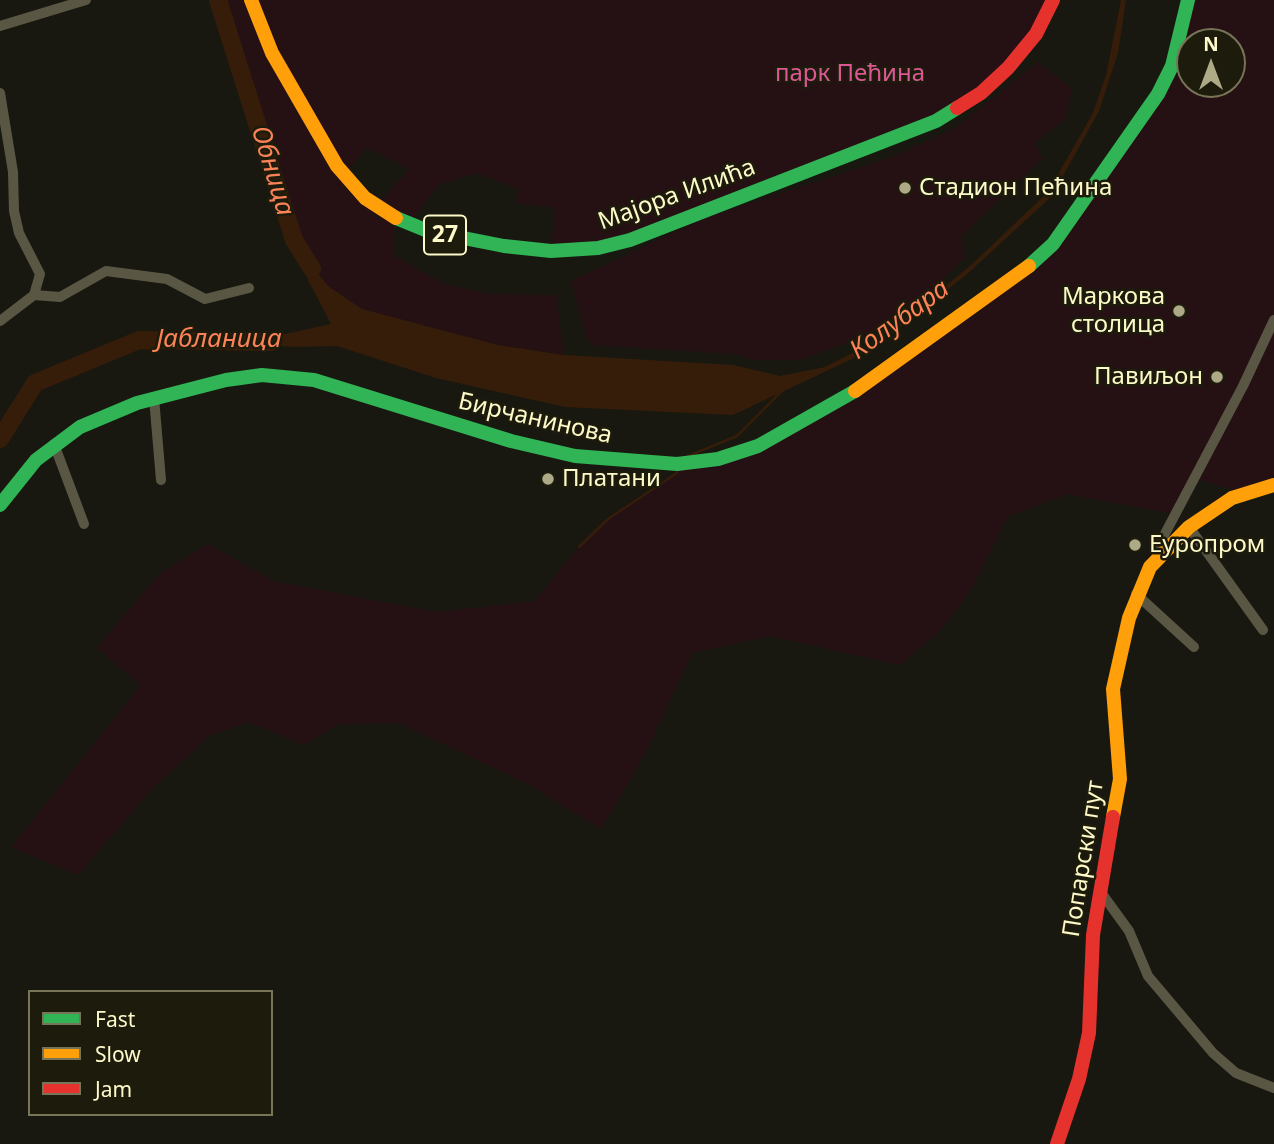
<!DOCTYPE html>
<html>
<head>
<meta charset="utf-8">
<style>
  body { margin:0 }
  #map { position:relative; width:1274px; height:1144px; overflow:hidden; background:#191810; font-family:"Noto Sans",sans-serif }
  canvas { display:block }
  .legend { position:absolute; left:28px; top:990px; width:245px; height:126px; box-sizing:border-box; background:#1d1c0c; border:2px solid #777457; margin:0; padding:9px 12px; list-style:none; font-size:21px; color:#fef9c8 }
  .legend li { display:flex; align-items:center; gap:14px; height:35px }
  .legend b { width:35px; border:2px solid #777457 }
  .north { position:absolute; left:1176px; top:28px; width:70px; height:70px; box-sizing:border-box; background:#1d1c0c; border:2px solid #777457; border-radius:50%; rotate:0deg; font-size:19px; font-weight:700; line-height:28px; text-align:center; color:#fef9c8 }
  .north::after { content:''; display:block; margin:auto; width:24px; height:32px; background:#aeaa88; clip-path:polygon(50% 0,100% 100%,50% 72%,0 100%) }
</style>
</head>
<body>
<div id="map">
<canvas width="1274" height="1144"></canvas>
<ul class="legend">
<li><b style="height:9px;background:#30b455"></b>Fast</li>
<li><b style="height:9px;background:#ff9f0a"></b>Slow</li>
<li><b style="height:9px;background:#e5322d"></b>Jam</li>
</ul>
<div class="north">N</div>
</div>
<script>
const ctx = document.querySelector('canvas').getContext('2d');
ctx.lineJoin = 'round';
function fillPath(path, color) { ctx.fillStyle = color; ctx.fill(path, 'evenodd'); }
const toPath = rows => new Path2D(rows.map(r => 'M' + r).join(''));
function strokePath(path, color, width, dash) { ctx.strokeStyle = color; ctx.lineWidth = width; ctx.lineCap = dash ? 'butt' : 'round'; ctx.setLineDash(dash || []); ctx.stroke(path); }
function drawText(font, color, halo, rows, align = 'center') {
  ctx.font = font + ' "Noto Sans",sans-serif'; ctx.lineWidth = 5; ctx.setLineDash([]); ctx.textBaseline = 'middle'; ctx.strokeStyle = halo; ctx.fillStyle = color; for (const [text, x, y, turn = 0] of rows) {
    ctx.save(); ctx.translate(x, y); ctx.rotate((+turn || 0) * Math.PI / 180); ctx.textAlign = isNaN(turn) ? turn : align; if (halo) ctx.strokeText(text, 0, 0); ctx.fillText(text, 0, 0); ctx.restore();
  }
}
fillPath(toPath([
  [218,0,1053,0,1036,34,948,114,609,247,551,251,555,208,516,203,519,189,477,173,438,185,409,225,393,217,393,255,442,283,488,294,556,295,564,355,498,345,414,325,362,309,328,286,294,244],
  [367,148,409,169,377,206,344,175],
  [1188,0,1274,0,1274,485,1245,493,1193,478,1174,514,1068,494,1008,516,972,588,942,629,900,665,770,636,692,653,645,754,601,829,530,785,399,723,339,724,303,745,249,722,209,736,151,790,78,875,11,847,141,685,97,648,159,574,208,544,273,581,437,612,535,601,579,547,608,519,677,473,677,464,776,437,1034,263,1158,94],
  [1190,42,1232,42,1232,84,1190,84],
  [1038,62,1072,89,1065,120,1034,143,1043,158,961,236,965,258,907,312,877,332,799,360,754,360,734,354,592,345,587,338,571,281,707,217,890,158,955,128]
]), '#251014');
fillPath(toPath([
  [1121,0,1126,0,1118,53,1099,111,1052,196,966,275,871,350,733,415,565,407,436,378,337,346,293,347,243,343,331,324,309,282,294,244,328,286,362,309,498,345,564,355,733,365,780,376,825,367,881,338,969,267,1048,192,1093,113,1106,75]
]), '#351d0a');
strokePath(toPath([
  [688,456,737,436,784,389],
  [579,547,608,519,677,473,677,469]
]), '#351d0a', 2.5);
strokePath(toPath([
  [218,0,294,240,312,269],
  [0,439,35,383,139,340,271,342]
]), '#351d0a', 18);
strokePath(toPath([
  [0,26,86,0],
  [0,93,13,172,14,211,19,233,40,274,34,295,0,321],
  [34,295,60,297,106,271,167,279,205,299,249,288],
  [154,398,161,480],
  [54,444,84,524],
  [1189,527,1263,630],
  [1156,560,1159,545,1243,386,1274,320],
  [1136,594,1194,647],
  [1100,891,1129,931,1148,976,1213,1053,1236,1073,1274,1088]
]), '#5a5644', 10);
strokePath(toPath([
  [396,218,428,231,504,246,551,251,598,248,630,240,936,121,957,108],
  [1029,266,1053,244,1158,94,1172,66,1188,0],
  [0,505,36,460,80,427,137,403,226,380,262,375,314,380,511,441,575,456,677,464,718,459,758,446,855,391]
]), '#30b455', 14);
strokePath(toPath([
  [251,0,272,53,337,166,365,198,396,218],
  [855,391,1029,266],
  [1113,817,1120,779,1113,689,1129,618,1150,567,1189,527,1232,498,1274,485]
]), '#ff9f0a', 14);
strokePath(toPath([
  [957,108,981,93,1008,68,1036,34,1053,0],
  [1057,1144,1079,1079,1089,1033,1093,935,1113,817]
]), '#e5322d', 14);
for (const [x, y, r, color] of [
  [905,188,7,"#aeaa88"],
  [1179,311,7,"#aeaa88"],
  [1217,377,7,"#aeaa88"],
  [548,479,7,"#aeaa88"],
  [1135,545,7,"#aeaa88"]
]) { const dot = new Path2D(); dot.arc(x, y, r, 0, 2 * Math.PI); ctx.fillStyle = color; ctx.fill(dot); strokePath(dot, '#1d1c0c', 2.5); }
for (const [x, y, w] of [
  [445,235,42]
]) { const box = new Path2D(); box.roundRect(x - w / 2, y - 19.5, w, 39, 5); ctx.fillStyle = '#1d1c0c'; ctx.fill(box); strokePath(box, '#fef9c8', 2); }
drawText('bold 23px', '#fef9c8', null, [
  ["27",445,235]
]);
drawText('24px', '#dc5794', '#1d1c0c', [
  ["парк Пећина",850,74]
]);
drawText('24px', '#fef9c8', '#1d1c0c', [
  ["Стадион Пећина",919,188],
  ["Маркова",1165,297,"right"],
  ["столица",1165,325,"right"],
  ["Павиљон",1203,377,"right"],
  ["Платани",562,479],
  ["Еуропром",1149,545]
], 'left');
drawText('24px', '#fef9c8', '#1d1c0c', [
  ["Мајора Илића",677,195,-20],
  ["Бирчанинова",535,419,13],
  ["Попарски пут",1084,859,-81]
]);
drawText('italic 26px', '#fc8258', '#1d1c0c', [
  ["Обница",272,171,73],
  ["Колубара",900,320,-36],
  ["Јабланица",219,340]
]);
</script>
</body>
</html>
